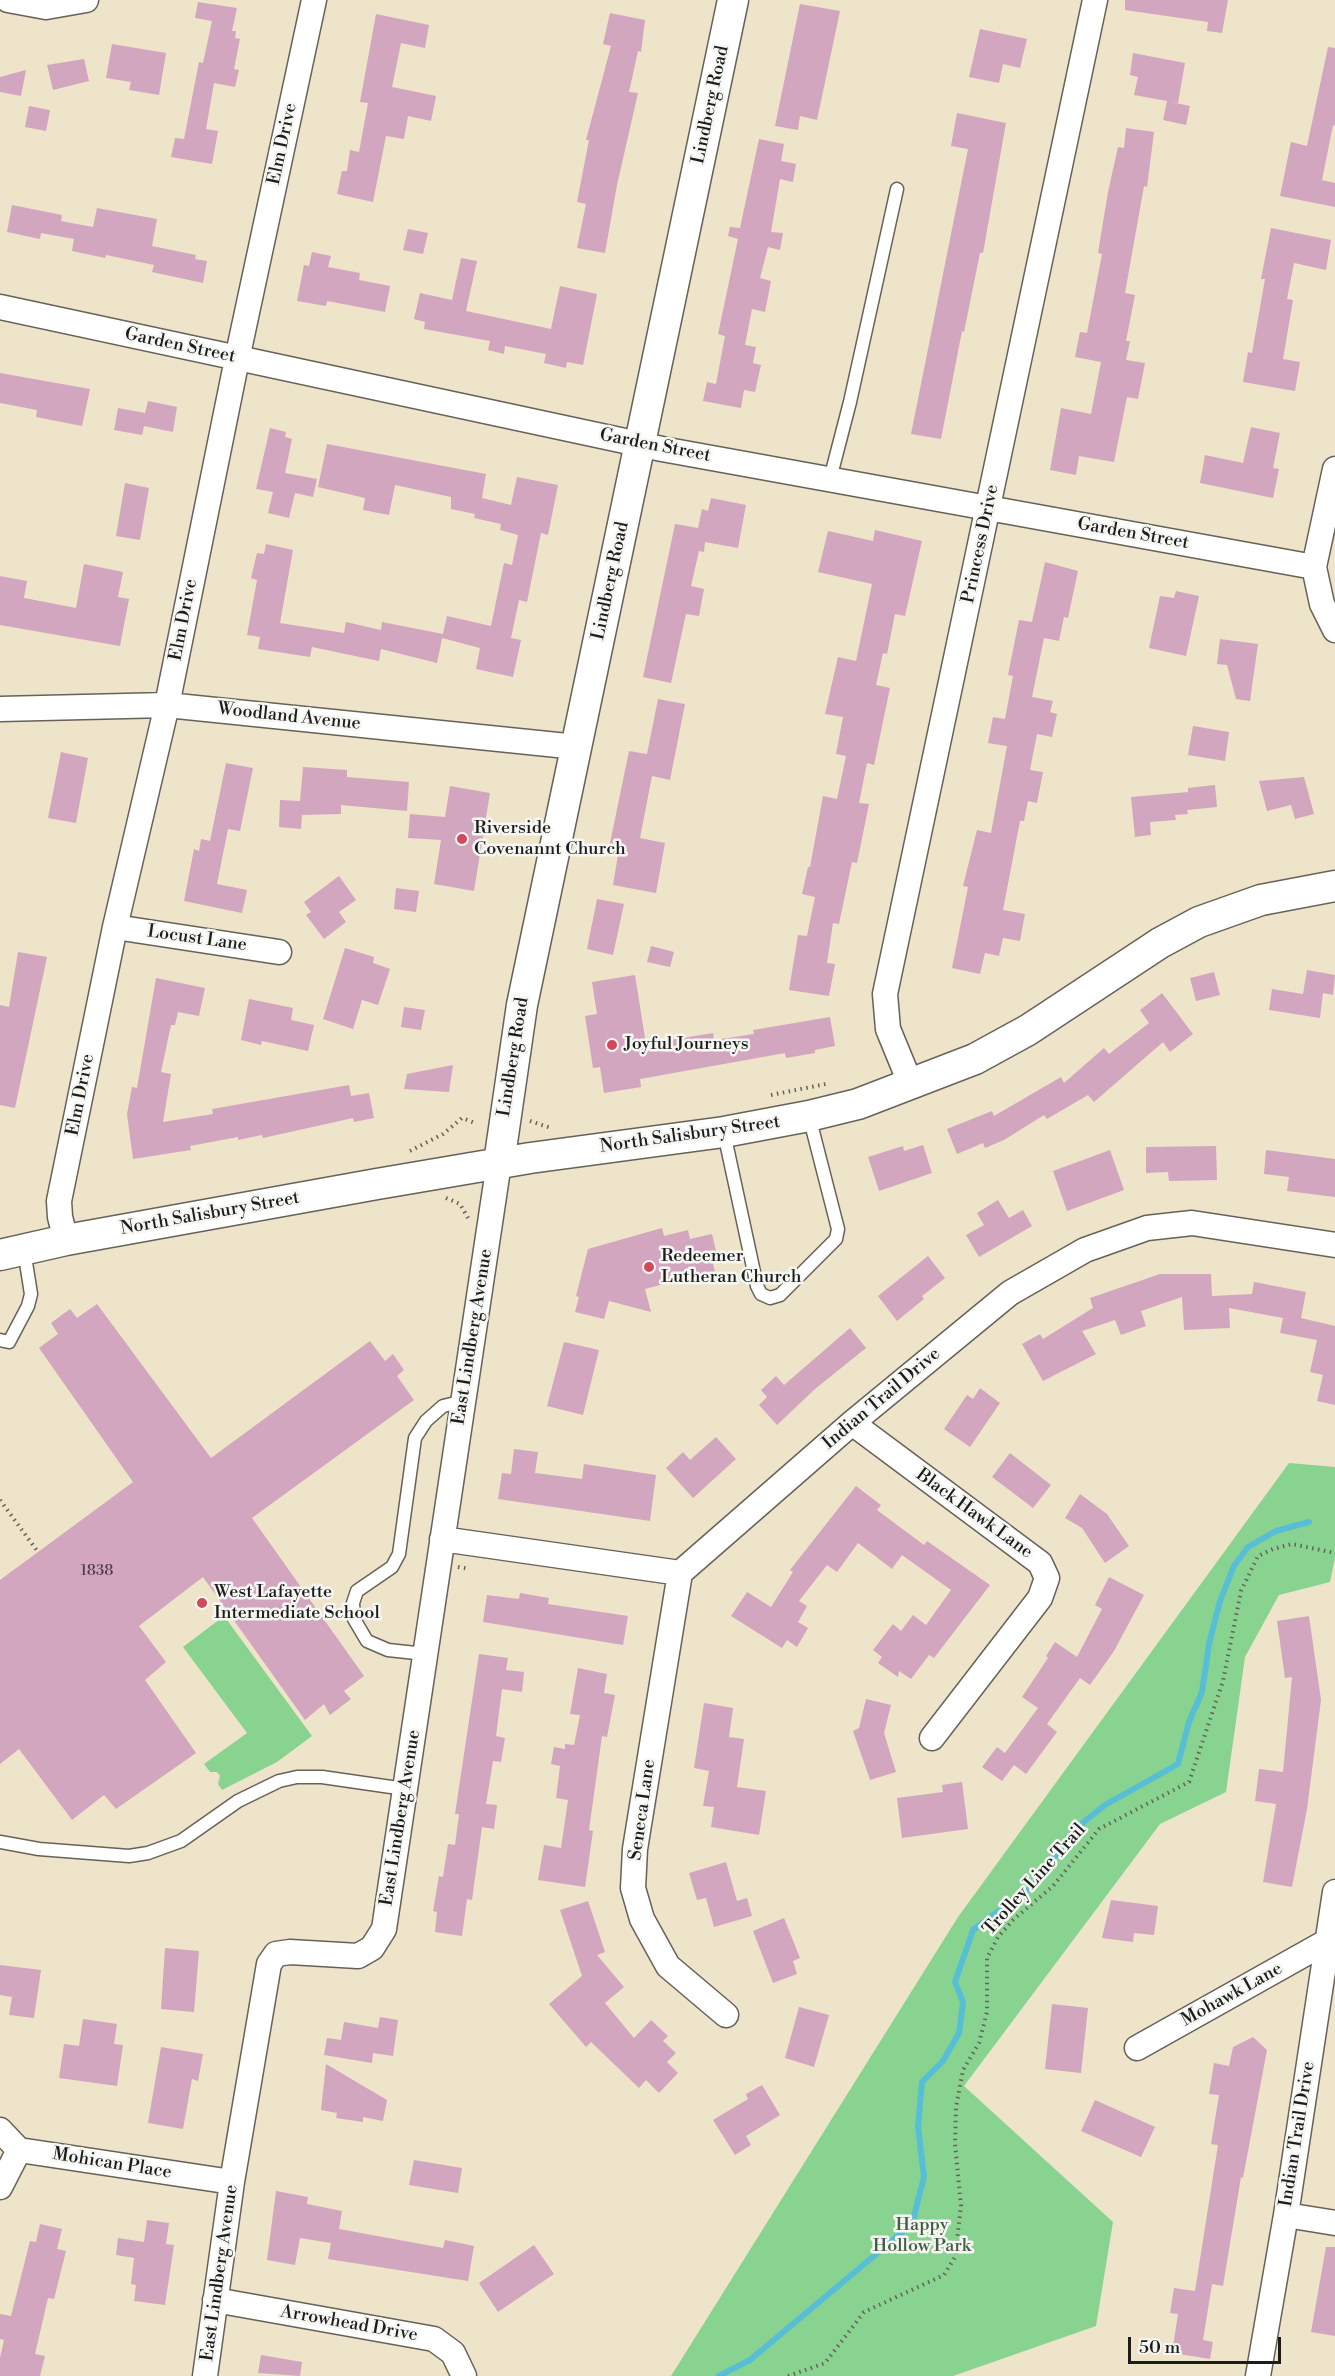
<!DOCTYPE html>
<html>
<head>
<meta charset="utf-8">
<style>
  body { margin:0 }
  #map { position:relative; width:1335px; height:2376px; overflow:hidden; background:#eee4c9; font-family:"Libre Bodoni",serif }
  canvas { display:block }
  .scale { position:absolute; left:1128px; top:2337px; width:153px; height:27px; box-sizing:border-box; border:3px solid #1c1c1c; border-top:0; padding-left:8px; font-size:18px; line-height:21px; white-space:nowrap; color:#1c1c1c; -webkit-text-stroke:4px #f6f6f2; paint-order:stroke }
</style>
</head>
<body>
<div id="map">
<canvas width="1335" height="2376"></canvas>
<div class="scale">50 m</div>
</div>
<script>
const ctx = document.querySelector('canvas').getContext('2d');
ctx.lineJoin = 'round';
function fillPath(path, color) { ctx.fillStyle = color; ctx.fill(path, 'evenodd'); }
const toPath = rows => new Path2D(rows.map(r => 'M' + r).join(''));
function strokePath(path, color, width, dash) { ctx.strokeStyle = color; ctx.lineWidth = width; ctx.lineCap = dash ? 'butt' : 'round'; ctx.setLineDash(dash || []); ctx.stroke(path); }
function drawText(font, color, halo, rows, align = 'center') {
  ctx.font = font + ' "Libre Bodoni",serif'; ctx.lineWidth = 5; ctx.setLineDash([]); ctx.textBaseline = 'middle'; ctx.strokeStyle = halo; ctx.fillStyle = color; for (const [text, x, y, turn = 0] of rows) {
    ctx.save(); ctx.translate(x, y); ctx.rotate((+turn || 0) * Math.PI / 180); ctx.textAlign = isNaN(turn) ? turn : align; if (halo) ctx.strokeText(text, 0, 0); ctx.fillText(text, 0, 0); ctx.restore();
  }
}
fillPath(toPath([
  [1289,1463,1335,1467,1335,1558,1330,1582,1279,1595,1245,1657,1226,1792,1160,1824,964,2086,1113,2222,1096,2326,953,2376,671,2376,958,1917],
  [224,1616,312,1736,277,1762,222,1790,218,1784,220,1776,217,1772,210,1772,204,1764,247,1733,183,1647]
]), '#89d390');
strokePath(toPath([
  [719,2376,750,2360,912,2224,924,2177,918,2127,922,2082,943,2061,959,2033,963,2002,955,1982,973,1930,1033,1886,1075,1829,1105,1805,1178,1764,1189,1722,1202,1692,1209,1644,1220,1601,1234,1566,1248,1547,1276,1531,1309,1522]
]), '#58bed6', 6);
fillPath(toPath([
  [1125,0,1228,0,1222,33,1207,31,1208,22,1125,10],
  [198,2,237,8,232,31,236,31,235,38,240,39,234,69,239,70,235,87,214,83,206,129,218,131,212,164,171,157,175,138,184,139,199,62,203,63,212,21,195,18],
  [800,4,840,11,817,120,800,116,798,130,775,126],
  [610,13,645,20,641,52,638,51,629,92,638,93,617,185,605,253,577,248,586,204,577,202,589,140,586,140,611,46,603,44],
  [376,14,429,25,425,48,401,43,392,87,436,96,431,121,408,116,404,139,386,136,373,202,337,194,342,171,347,171,350,150,359,152,368,103,360,102],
  [980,29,1027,39,1020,68,1003,64,999,83,969,77],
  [112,44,166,53,159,95,129,90,131,82,106,78],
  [1328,47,1335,48,1335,126,1333,125,1322,180,1335,183,1335,207,1280,196,1291,142,1307,146],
  [1133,53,1185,63,1178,103,1171,102,1190,106,1186,125,1163,120,1167,101,1134,95,1138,77,1130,75],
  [84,59,89,81,53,90,47,65],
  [26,70,21,96,0,92,0,77],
  [29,106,50,110,46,131,25,127],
  [957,113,1006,123,983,253,980,253,964,332,962,331,941,439,911,434,968,149,951,146],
  [1126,128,1154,132,1147,187,1144,186,1125,293,1135,295,1126,341,1130,341,1126,360,1145,363,1138,399,1127,397,1114,462,1079,456,1076,475,1050,470,1061,408,1091,414,1101,362,1075,357,1080,332,1087,333,1102,254,1098,253,1108,192,1118,147,1124,148],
  [759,139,784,144,781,161,796,164,793,182,780,179,771,232,783,233,780,250,768,247,760,278,771,281,765,312,752,309,745,345,756,347,753,363,761,365,755,392,744,390,741,408,703,401,707,382,716,384,725,336,718,334,738,239,728,236,730,227,740,228],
  [12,205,62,215,61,221,93,227,97,208,157,219,152,246,196,255,195,259,207,261,203,283,152,272,154,265,106,255,105,258,72,251,74,239,41,233,40,239,7,232],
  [1271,228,1331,240,1326,270,1294,263,1287,299,1293,300,1283,359,1300,362,1295,391,1243,382,1248,352,1252,353,1265,279,1261,279],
  [408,229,428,233,423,254,403,250],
  [312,252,331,256,328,267,360,273,359,280,390,286,385,312,327,301,326,306,297,301,304,265,309,266],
  [461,258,477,261,466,311,551,329,560,286,597,294,583,365,567,362,566,368,544,363,546,354,505,346,504,354,488,350,490,341,424,329,425,322,414,319,420,293,452,300],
  [0,373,90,389,82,426,36,417,37,410,0,403],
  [148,401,177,407,173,432,144,426,142,435,114,430,118,408,145,413],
  [1251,427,1280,433,1273,468,1279,469,1273,498,1200,483,1205,455,1243,463],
  [270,428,286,432,285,437,292,439,285,473,317,479,313,497,295,493,289,518,268,513,273,492,256,489],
  [327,444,486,474,482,498,511,505,517,477,558,485,548,535,541,533,527,602,519,600,511,638,521,640,513,677,476,669,480,648,442,638,447,616,491,626,504,563,512,565,518,535,500,530,501,524,474,518,475,514,451,509,451,497,395,485,389,515,363,510,365,498,318,487],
  [125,483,149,488,140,540,116,536],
  [711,498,746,505,738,548,705,542,704,552,699,551,691,586,704,589,699,616,686,614,671,683,643,677,675,524,698,528,702,509,708,511],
  [875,530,922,541,905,616,895,614,887,654,883,653,876,685,890,688,874,765,867,763,859,803,869,804,857,863,852,862,839,924,833,923,827,963,835,964,829,996,789,990,798,935,807,936,815,897,802,894,808,867,810,867,823,796,837,799,846,756,836,754,843,717,825,714,838,657,856,661,872,584,818,572,828,531,873,541],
  [266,544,293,550,280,623,344,633,346,622,381,630,382,622,443,634,437,663,381,649,379,661,312,647,310,657,258,649,260,637,247,635,257,580,251,578,257,553,264,554],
  [1045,562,1078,571,1068,618,1064,617,1059,641,1044,638,1032,697,1053,701,1050,712,1057,714,1052,737,1037,734,1030,770,1043,772,1037,803,1028,801,1024,821,1020,821,1003,910,1025,914,1020,941,1003,938,999,956,985,953,980,974,952,968,968,887,963,886,977,830,991,833,1007,746,988,743,993,717,1005,719,1013,676,1008,675,1019,620,1032,622],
  [84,564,123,572,118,597,129,599,120,646,0,625,0,576,27,581,24,598,76,608],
  [1176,591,1199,596,1186,656,1149,648,1160,596,1174,598],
  [1220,639,1258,644,1250,701,1236,699,1227,665,1217,664],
  [658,699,685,704,670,780,652,776,640,838,665,843,656,893,613,885,618,855,608,853,629,751,647,754],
  [1193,726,1229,732,1225,761,1188,755],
  [61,752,88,758,76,823,48,818],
  [226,763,253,768,240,831,228,829,217,884,247,890,242,913,184,901,194,849,199,851,201,839,210,841],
  [303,767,347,770,347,777,409,782,407,811,341,805,341,814,302,815,301,829,279,827,280,800,300,801],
  [1304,777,1314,814,1295,819,1291,805,1267,811,1259,781],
  [1215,785,1217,807,1187,810,1188,814,1175,815,1176,820,1150,822,1151,835,1135,837,1131,797,1188,792,1188,788],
  [450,786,490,793,474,891,434,884,441,840,408,838,410,814,445,817],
  [339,876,356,900,339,912,346,922,324,939,306,915,311,912,304,902],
  [396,888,419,891,416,912,394,909],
  [597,899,624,904,613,955,587,949],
  [651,946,674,952,670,967,647,962],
  [345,948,374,957,373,963,390,969,378,1005,362,1000,353,1029,323,1019],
  [18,952,47,957,15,1108,0,1105,0,1005,9,1007],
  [1307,970,1335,975,1333,995,1323,993,1320,1018,1269,1010,1272,989,1303,994],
  [1214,972,1220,995,1196,1001,1190,978],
  [635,975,646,1044,713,1033,714,1040,754,1034,753,1030,830,1017,835,1046,815,1050,815,1053,786,1058,785,1053,640,1079,641,1087,604,1093,600,1067,593,1068,585,1016,597,1014,592,982],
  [156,978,205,988,199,1016,178,1012,175,1025,171,1025,161,1072,171,1074,163,1122,213,1114,212,1109,349,1085,351,1096,369,1093,374,1118,354,1122,353,1118,263,1138,262,1135,238,1140,238,1137,190,1146,191,1150,133,1159,127,1114,132,1087,137,1088],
  [1162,993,1193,1034,1170,1052,1163,1042,1094,1102,1088,1095,1047,1119,1044,1115,1004,1140,985,1148,983,1143,957,1154,947,1129,992,1111,994,1116,1061,1077,1064,1083,1104,1048,1109,1054,1149,1023,1140,1010],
  [249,999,293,1008,291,1020,314,1025,308,1051,262,1041,261,1045,241,1040],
  [404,1007,425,1010,421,1030,401,1027],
  [453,1065,449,1092,404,1089,407,1074],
  [923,1145,932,1173,879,1191,868,1157,903,1146,904,1151],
  [1216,1146,1217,1180,1169,1181,1168,1172,1146,1173,1146,1147],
  [1110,1150,1124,1190,1067,1211,1053,1171],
  [1266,1150,1335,1159,1335,1197,1287,1191,1289,1177,1264,1174],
  [998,1200,1009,1218,1023,1210,1032,1226,979,1257,966,1235,984,1225,977,1213],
  [662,1228,664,1236,688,1230,690,1239,712,1234,718,1259,712,1260,716,1276,692,1282,691,1277,645,1289,651,1312,609,1301,604,1319,575,1312,579,1297,576,1296,588,1249],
  [928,1256,945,1278,922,1296,924,1299,897,1321,878,1296],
  [1160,1274,1211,1274,1212,1296,1252,1294,1254,1282,1306,1292,1301,1318,1335,1326,1335,1405,1317,1401,1323,1375,1310,1372,1317,1340,1280,1333,1283,1318,1229,1308,1230,1328,1184,1330,1182,1297,1141,1311,1146,1326,1121,1335,1115,1320,1082,1331,1096,1354,1043,1381,1022,1344,1040,1334,1043,1339,1093,1308,1090,1298],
  [97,1304,211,1458,370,1341,385,1361,393,1354,404,1370,397,1376,414,1400,252,1518,364,1676,344,1691,351,1699,330,1715,324,1704,305,1720,203,1577,139,1626,166,1662,145,1680,196,1753,116,1809,104,1795,72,1820,19,1749,0,1764,0,1580,133,1482,39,1348,58,1334,51,1323,70,1309,77,1318],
  [850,1328,866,1348,815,1389,777,1425,759,1405,767,1397,761,1390,776,1376,784,1385],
  [564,1342,599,1350,583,1415,547,1406],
  [980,1388,1000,1403,970,1447,944,1429,967,1395,973,1399],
  [716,1437,736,1459,693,1498,666,1468,683,1452,690,1460],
  [514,1449,538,1452,535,1473,582,1479,584,1464,656,1475,650,1521,498,1499,502,1473,511,1474],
  [1010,1453,1051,1485,1033,1508,992,1477],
  [856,1486,881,1505,877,1510,924,1545,927,1541,990,1585,934,1658,929,1655,911,1679,899,1671,898,1677,878,1663,882,1657,873,1650,893,1624,901,1631,913,1615,926,1625,951,1590,902,1555,892,1569,858,1543,837,1572,827,1565,799,1601,807,1606,798,1622,808,1628,797,1647,787,1640,782,1648,731,1616,747,1592,771,1607,793,1572,790,1570],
  [1080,1494,1107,1514,1129,1546,1105,1563,1082,1528,1065,1518],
  [1109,1577,1144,1595,1114,1651,1090,1685,1080,1678,1047,1724,1057,1732,1026,1774,1014,1765,1002,1781,982,1767,997,1747,1005,1753,1038,1708,1022,1697,1048,1658,1046,1656,1055,1642,1077,1657,1102,1609,1095,1605],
  [520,1593,549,1598,548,1604,628,1616,623,1645,483,1622,487,1595,519,1599],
  [1309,1616,1321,1700,1307,1809,1292,1887,1263,1882,1276,1804,1255,1801,1259,1769,1283,1772,1292,1677,1285,1678,1277,1621],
  [479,1654,508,1658,506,1670,524,1672,522,1692,502,1689,496,1736,505,1738,501,1762,493,1761,486,1804,497,1805,494,1829,482,1827,472,1900,467,1899,462,1936,435,1932,437,1912,433,1911,439,1876,443,1877,448,1844,455,1845,459,1814,455,1814],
  [578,1668,607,1674,604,1693,615,1695,607,1737,602,1736,589,1830,593,1831,585,1887,538,1880,544,1845,561,1848,568,1800,556,1798,560,1766,551,1764,554,1747,565,1749,565,1744,574,1745,580,1715,570,1714],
  [866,1699,891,1705,884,1733,896,1772,870,1780,853,1731,859,1728],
  [704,1703,733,1708,729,1737,744,1739,737,1787,766,1791,759,1835,711,1827,714,1807,703,1806,709,1771,694,1768],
  [962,1782,968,1829,902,1838,897,1798,943,1792,942,1785],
  [726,1862,737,1901,747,1898,752,1916,714,1927,706,1898,697,1900,689,1873],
  [1111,1900,1158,1906,1154,1935,1134,1933,1133,1942,1102,1938],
  [588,1901,605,1952,597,1955,624,1987,605,2003,634,2038,651,2020,668,2036,663,2041,676,2053,667,2062,678,2073,659,2093,646,2080,639,2088,591,2042,586,2047,549,2004,582,1976,560,1910],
  [784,1918,800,1958,793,1961,797,1974,773,1983,753,1931],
  [165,1948,199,1951,194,2012,161,2009],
  [0,1965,41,1970,34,2018,9,2015,12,1997,0,1995],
  [1052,2004,1088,2008,1081,2073,1045,2069],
  [799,2007,829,2015,814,2067,785,2058],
  [380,2017,398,2020,393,2056,373,2053,372,2063,324,2055,327,2038,341,2040,344,2022,378,2028],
  [83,2019,117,2024,114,2044,123,2045,117,2086,59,2078,64,2044,79,2046],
  [1253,2037,1267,2050,1243,2178,1241,2177,1223,2286,1212,2284,1203,2340,1213,2342,1210,2359,1172,2353,1178,2314,1170,2313,1174,2288,1195,2291,1218,2145,1211,2144,1219,2095,1209,2094,1214,2063,1229,2066,1233,2047],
  [161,2047,203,2054,198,2081,192,2079,183,2129,148,2123],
  [326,2064,387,2100,383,2121,363,2117,363,2122,336,2118,337,2113,321,2110],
  [762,2085,780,2115,746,2136,751,2145,735,2155,713,2120,748,2099,746,2094],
  [1095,2100,1155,2127,1141,2157,1081,2131],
  [414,2160,462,2168,458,2193,409,2185],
  [276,2191,308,2197,307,2204,342,2211,339,2229,443,2248,445,2240,474,2246,468,2281,328,2259,331,2243,300,2238,295,2265,267,2260],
  [147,2220,169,2223,166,2244,174,2245,165,2305,134,2301,136,2285,131,2284,134,2258,116,2255,118,2238,144,2242],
  [40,2224,62,2229,57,2249,66,2251,54,2299,48,2298,35,2354,45,2356,40,2376,0,2376,0,2358,4,2340,0,2339,0,2314,11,2316,30,2241,36,2242],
  [534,2245,554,2274,498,2312,479,2283],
  [1326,2247,1335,2247,1335,2336,1311,2332],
  [261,2355,302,2362,300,2376,258,2373]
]), '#d3a6bf');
const service = toPath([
  [830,479,850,402,897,189],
  [724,1133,757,1286,761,1294,770,1298,780,1295,836,1239,838,1229,809,1116],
  [0,1340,9,1342,28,1306,31,1294,24,1250],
  [425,1654,388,1650,367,1641,354,1619,353,1603,357,1591,392,1567,399,1554,415,1438,426,1421,443,1406,464,1401],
  [0,1842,39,1849,129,1856,148,1853,181,1841,238,1801,279,1781,297,1777,322,1777,405,1789]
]);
const minor = toPath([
  [8,0,46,7,86,0],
  [0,307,662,449,1314,567],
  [1335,469,1314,567,1322,604,1335,630],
  [0,709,167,705,577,747],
  [115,927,279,952],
  [911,1085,888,1029,885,994,1095,0],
  [66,1240,60,1217,59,1201,115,927,167,705,237,359,314,0],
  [852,1423,1040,1563,1047,1578,1040,1598,932,1738],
  [442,1539,680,1573,852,1423,1010,1293,1085,1250,1147,1228,1192,1223,1335,1245],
  [680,1573,635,1849,633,1888,642,1919,668,1966,726,2015],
  [1137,2048,1326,1942],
  [0,2130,19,2150,232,2182],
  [0,2187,19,2150],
  [1286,2215,1335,2223],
  [215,2300,434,2339,453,2353,464,2376],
  [205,2376,232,2182,269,1964,276,1954,290,1952,358,1956,372,1948,384,1929,499,1163],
  [1258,2376,1286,2215,1335,1892]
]);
const tertiary = toPath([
  [499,1163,522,1005,733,0],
  [0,1255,66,1240,377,1184,530,1158,724,1132,809,1116,858,1104,975,1059,1028,1030,1160,943,1199,922,1261,900,1335,886]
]);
strokePath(service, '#666259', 15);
strokePath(minor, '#666259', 27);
strokePath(tertiary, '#666259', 33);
strokePath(toPath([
  [771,1095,826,1084],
  [530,1121,551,1128],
  [410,1151,443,1134,462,1118,475,1123],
  [446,1198,460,1204,468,1218],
  [0,1500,38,1552],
  [458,1567,469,1569],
  [788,2376,825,2363,864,2312,944,2275,955,2257,961,2206,955,2144,956,2107,963,2070,979,2043,987,2012,987,1958,998,1937,1013,1920,1053,1886,1099,1829,1189,1782,1223,1681,1241,1591,1258,1556,1273,1549,1292,1544,1335,1553]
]), '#666259', 4, [1.5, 4.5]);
strokePath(service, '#fff', 12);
strokePath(minor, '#fff', 24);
strokePath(tertiary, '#fff', 30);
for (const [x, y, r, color] of [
  [462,839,6,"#d1495b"],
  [612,1045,6,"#d1495b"],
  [649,1267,6,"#d1495b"],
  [202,1603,6,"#d1495b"]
]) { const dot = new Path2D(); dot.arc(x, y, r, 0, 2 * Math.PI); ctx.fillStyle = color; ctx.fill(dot); strokePath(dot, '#f6f6f2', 2); }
drawText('15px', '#4a3e45', null, [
  ["1838",97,1571]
]);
drawText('18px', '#1c1c1c', '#f6f6f2', [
  ["Lindberg Road",711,105,-78],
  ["Elm Drive",283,144,-78],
  ["Garden Street",180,346,12],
  ["Garden Street",655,446,11],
  ["Garden Street",1133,534,10],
  ["Princess Drive",981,544,-78],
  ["Lindberg Road",611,581,-78],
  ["Elm Drive",184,620,-79],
  ["Woodland Avenue",289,717,6],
  ["Locust Lane",197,939,8],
  ["Lindberg Road",514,1057,-81],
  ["Elm Drive",81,1095,-79],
  ["North Salisbury Street",690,1135,-8],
  ["North Salisbury Street",210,1214,-10],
  ["East Lindberg Avenue",473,1337,-81],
  ["Indian Trail Drive",882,1399,-40],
  ["Black Hawk Lane",974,1514,36],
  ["Seneca Lane",643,1810,-82],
  ["East Lindberg Avenue",401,1818,-81],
  ["Trolley Line Trail",1035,1880,-48],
  ["Mohawk Lane",1232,1995,-29],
  ["Indian Trail Drive",1298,2134,-81],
  ["Mohican Place",112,2164,9],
  ["East Lindberg Avenue",220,2273,-82],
  ["Arrowhead Drive",349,2324,10]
]);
drawText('18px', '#1c1c1c', '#f6f6f2', [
  ["Riverside",474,829],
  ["Covenannt Church",474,850],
  ["Joyful Journeys",624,1045],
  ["Redeemer",661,1257],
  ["Lutheran Church",661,1278],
  ["West Lafayette",214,1593],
  ["Intermediate School",214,1614]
], 'left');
drawText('18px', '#425c45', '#f6f6f2', [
  ["Happy",922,2226],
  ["Hollow Park",922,2247]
]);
</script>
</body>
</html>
